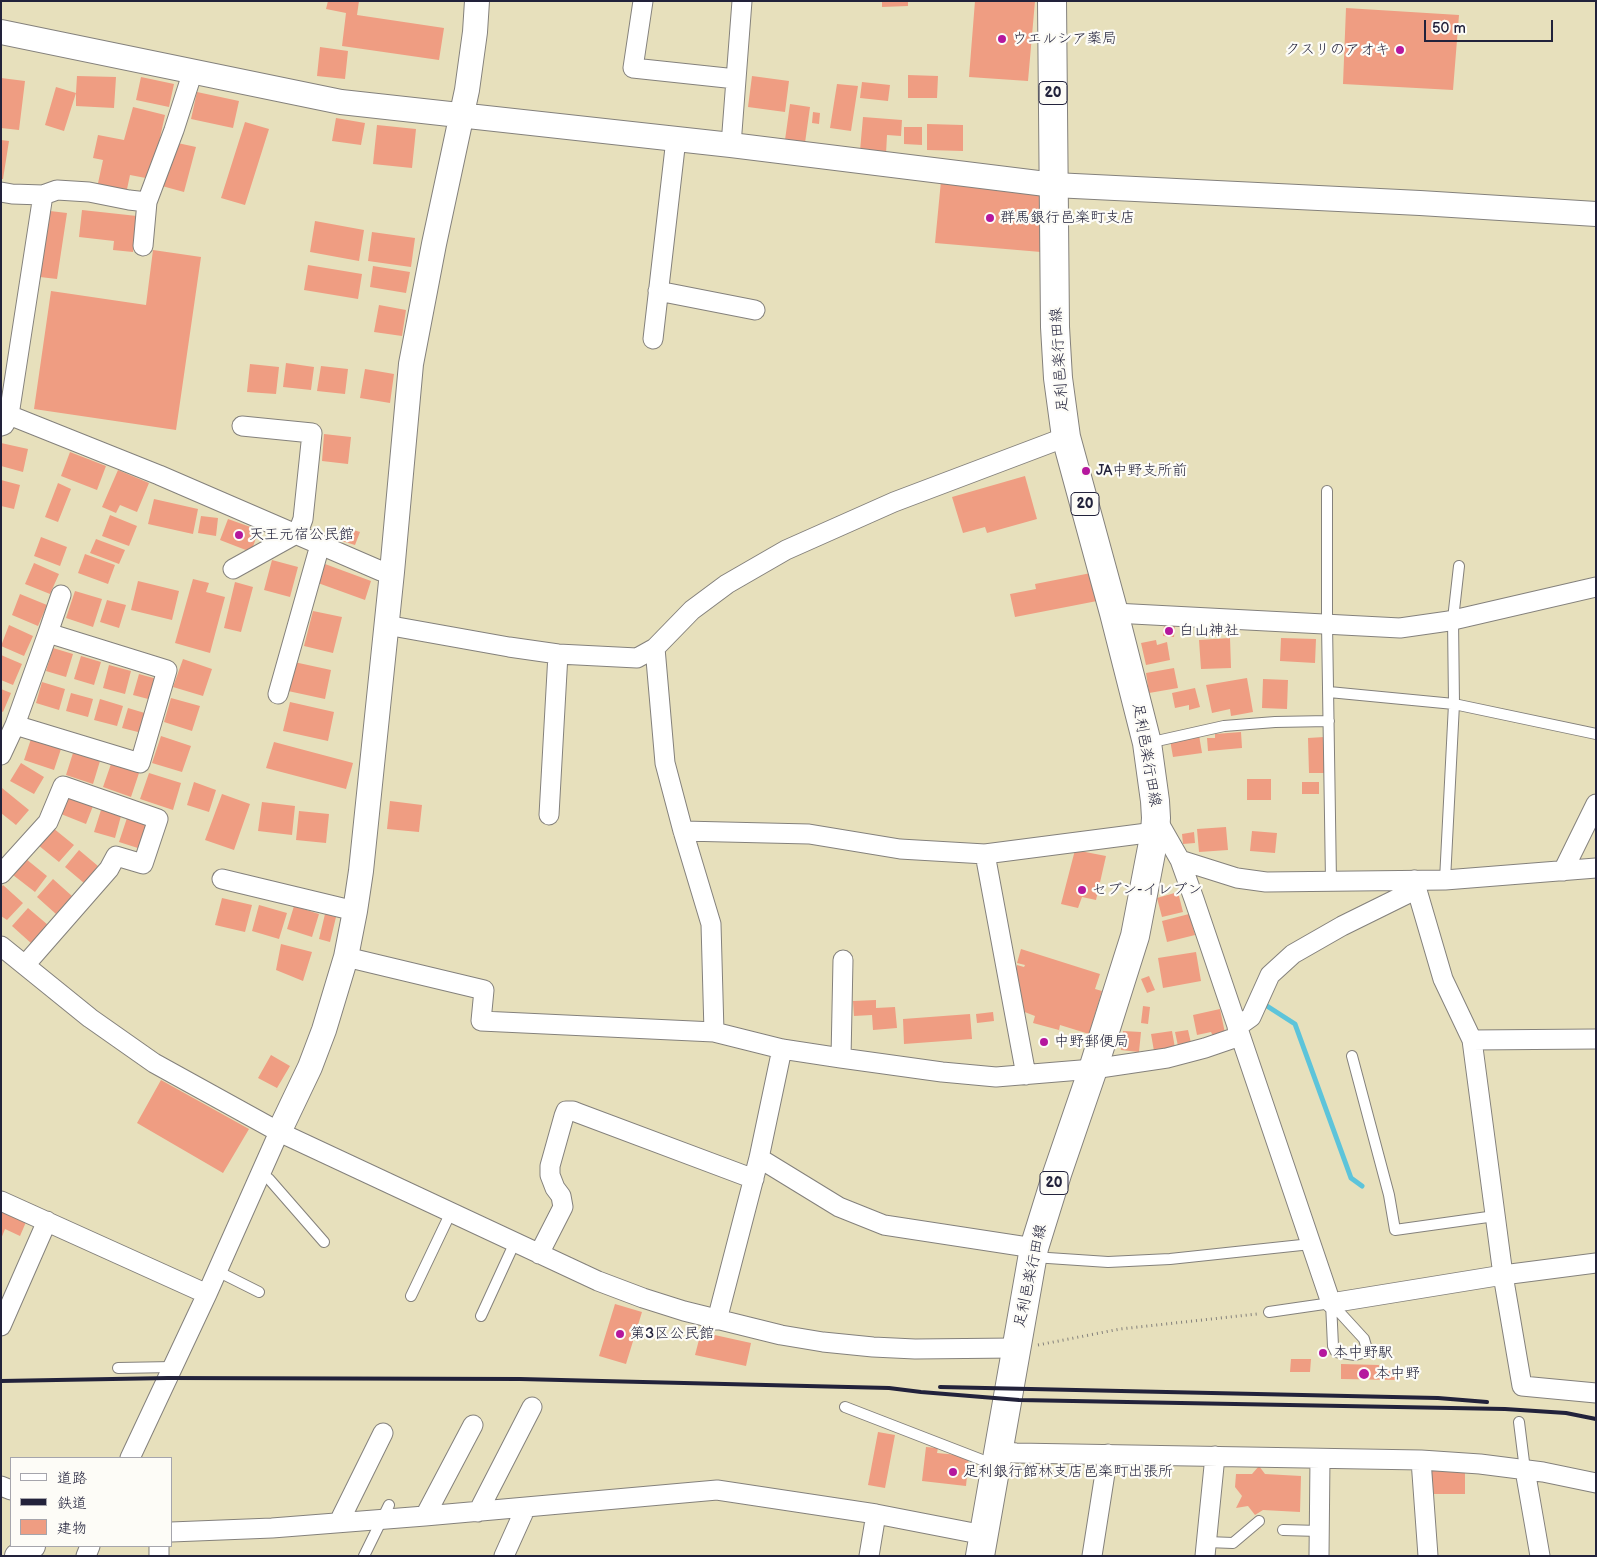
<!DOCTYPE html>
<html>
<head>
<meta charset="utf-8">
<style>
  body { margin:0 }
  #map { position:relative; width:1597px; height:1557px; overflow:hidden; background:#e7e0bc; font-family:"Balsamiq Sans","Klee One",sans-serif }
  canvas { display:block }
  .frame { position:absolute; inset:0; border:2px solid #22223b; pointer-events:none }
  .legend { position:absolute; left:10px; top:1457px; width:162px; height:90px; box-sizing:border-box; background:#fdfcf7; border:1px solid #a5a5ac; margin:0; padding:6px 9px; list-style:none; font-size:15px; color:#22223b }
  .legend li { display:flex; align-items:center; gap:10px; height:25px }
  .legend b { width:25px; border:1px solid #a5a5ac }
  .scale { position:absolute; left:1424px; top:20px; width:129px; height:22px; box-sizing:border-box; border:2px solid #22223b; border-top:0; padding-left:6px; font-size:15px; line-height:18px; white-space:nowrap; color:#22223b; -webkit-text-stroke:4px #fdfcf7; paint-order:stroke }
</style>
</head>
<body>
<div id="map">
<canvas width="1597" height="1557"></canvas>
<div class="frame"></div>
<ul class="legend">
<li><b style="height:6px;background:#fff"></b>道路</li>
<li><b style="height:6px;background:#22223b"></b>鉄道</li>
<li><b style="height:14px;background:#ef9d82"></b>建物</li>
</ul>
<div class="scale">50 m</div>
</div>
<script>
const ctx = document.querySelector('canvas').getContext('2d');
ctx.lineJoin = 'round';
const toPath = rows => new Path2D(rows.map(r => 'M' + r).join(''));
function strokePath(path, color, width, dash) { ctx.strokeStyle = color; ctx.lineWidth = width; ctx.lineCap = dash ? 'butt' : 'round'; ctx.setLineDash(dash || []); ctx.stroke(path); }
function fillPath(path, color) { ctx.fillStyle = color; ctx.fill(path, 'evenodd'); }
function drawText(font, color, halo, rows, align = 'center') {
  ctx.font = font + ' "Balsamiq Sans","Klee One",sans-serif'; ctx.lineWidth = 4.5; ctx.setLineDash([]); ctx.textBaseline = 'middle'; ctx.strokeStyle = halo; ctx.fillStyle = color; for (const [text, x, y, turn = 0] of rows) {
    ctx.save(); ctx.translate(x, y); ctx.rotate((+turn || 0) * Math.PI / 180); ctx.textAlign = isNaN(turn) ? turn : align; if (halo) ctx.strokeText(text, 0, 0); ctx.fillText(text, 0, 0); ctx.restore();
  }
}
strokePath(toPath([
  [1267,1006,1295,1024,1351,1178,1362,1186]
]), '#5dc4da', 5);
fillPath(toPath([
  [328,1,359,1,357,15,444,28,439,60,342,46,346,13,326,9],
  [882,1,908,1,908,6,882,7],
  [975,1,1035,1,1028,81,969,77],
  [1346,8,1459,15,1453,90,1343,84],
  [320,47,348,51,345,79,317,76],
  [908,75,938,76,937,98,908,98],
  [77,76,116,77,114,108,76,106,76,93,64,131,45,125,56,87,76,93],
  [752,76,789,81,785,112,748,107],
  [141,77,174,84,169,107,136,100],
  [1,78,25,81,19,130,1,128],
  [862,82,890,85,888,101,860,98],
  [837,84,858,86,851,131,830,128],
  [197,92,239,101,233,128,191,119],
  [790,104,810,107,805,143,785,140],
  [133,107,165,115,151,179,130,175,126,194,97,188,103,160,93,158,98,135,124,140],
  [813,112,820,113,819,124,812,123],
  [863,117,902,120,901,136,887,135,886,154,860,151],
  [336,118,365,123,361,145,332,141],
  [245,122,269,129,245,205,221,198],
  [927,124,963,125,963,151,927,150],
  [377,125,416,129,412,168,373,164],
  [904,127,922,127,922,145,904,144],
  [1,140,9,141,3,179,1,179],
  [173,142,196,147,184,192,162,186],
  [941,181,1034,191,1040,196,1041,252,935,243],
  [82,210,137,216,133,252,113,250,114,241,79,237],
  [50,211,67,213,57,279,40,277],
  [315,221,364,230,359,261,310,252],
  [372,232,415,238,411,267,368,261],
  [153,250,201,257,176,430,34,409,51,291,146,305],
  [308,265,362,274,358,299,304,290],
  [373,266,410,272,406,293,370,287],
  [379,305,406,310,402,336,374,332],
  [286,363,314,367,311,390,283,387],
  [250,364,279,367,276,394,247,392],
  [321,366,348,369,345,394,317,391],
  [365,369,394,374,390,403,360,398],
  [324,434,351,437,348,464,322,461],
  [1,443,28,449,23,472,1,466],
  [70,452,106,466,97,490,61,476],
  [118,470,149,483,137,512,120,505,116,513,102,507],
  [1025,476,1037,519,987,533,985,527,963,533,952,497],
  [1,480,20,485,14,509,1,506],
  [58,483,71,489,58,522,45,517],
  [154,499,198,509,193,534,148,524],
  [110,515,137,526,129,546,102,536],
  [201,516,218,518,216,536,198,533],
  [228,519,259,530,251,552,220,540],
  [347,528,360,532,355,545,342,541],
  [41,537,67,547,60,566,34,556],
  [96,539,125,550,119,564,90,553],
  [85,554,115,565,108,584,78,573],
  [272,560,298,567,290,597,264,590],
  [34,563,59,574,50,594,25,584],
  [325,564,371,581,365,600,318,583],
  [1091,573,1097,601,1015,617,1010,594,1036,589,1035,584],
  [193,579,209,583,206,592,225,597,210,653,175,643],
  [138,581,179,591,172,620,131,610],
  [235,582,253,587,241,632,224,628],
  [75,591,102,599,93,627,66,618],
  [20,594,47,605,38,626,12,615],
  [107,600,126,605,119,628,100,622],
  [313,611,342,617,333,653,304,646],
  [9,625,33,636,24,656,1,646],
  [1164,625,1175,625,1174,637,1163,636],
  [1230,638,1231,668,1201,669,1199,640],
  [1281,638,1316,639,1315,663,1280,661],
  [1156,640,1157,645,1167,642,1170,660,1146,665,1141,643],
  [53,648,73,654,66,677,46,671],
  [1,655,22,664,13,685,1,680],
  [81,656,101,662,94,685,74,679],
  [183,659,212,669,203,696,173,687],
  [294,662,331,670,325,699,288,691],
  [109,665,131,671,125,694,103,688],
  [1174,668,1178,688,1149,693,1146,673],
  [139,674,157,679,152,700,133,695],
  [1247,678,1253,712,1231,716,1230,709,1212,713,1206,685],
  [1263,679,1288,680,1287,709,1262,708],
  [42,682,65,689,59,710,36,703],
  [1195,688,1200,707,1189,710,1189,705,1175,708,1172,693],
  [1,689,11,693,3,712,1,711],
  [71,693,93,699,88,717,66,711],
  [171,698,200,706,192,731,164,722],
  [100,699,123,706,117,726,94,720],
  [290,702,334,712,328,741,283,731],
  [128,708,148,714,142,733,122,728],
  [1241,732,1242,748,1208,751,1207,738,1215,738,1215,734],
  [1199,735,1202,753,1173,757,1170,740],
  [161,736,191,746,182,772,152,763],
  [1324,737,1324,773,1309,773,1308,738],
  [31,739,61,749,54,770,24,760],
  [274,742,353,763,346,789,266,768],
  [73,753,100,761,93,784,66,775],
  [21,763,44,777,34,794,10,781],
  [111,764,139,773,131,797,103,787],
  [149,773,181,783,173,810,140,799],
  [1247,779,1271,779,1271,800,1247,800],
  [194,782,216,790,209,812,187,805],
  [1302,782,1319,782,1319,794,1302,794],
  [2,788,29,810,16,825,1,813],
  [222,794,250,804,234,850,205,840],
  [68,796,93,806,86,824,61,814],
  [390,801,422,805,419,832,387,829],
  [262,802,295,806,292,835,258,831],
  [101,810,121,816,115,838,94,832],
  [299,811,329,814,326,843,296,840],
  [127,818,149,825,141,849,119,842],
  [1226,827,1228,850,1199,852,1197,829],
  [53,828,74,845,59,862,38,845],
  [1252,831,1277,833,1275,853,1250,851],
  [1194,832,1195,843,1183,844,1182,834],
  [79,850,98,866,84,883,65,867],
  [1075,850,1106,856,1096,900,1082,897,1078,908,1061,904],
  [26,859,47,876,35,892,13,875],
  [53,879,72,896,56,914,37,897],
  [3,885,23,903,7,920,1,916,1,888],
  [1178,892,1183,912,1162,917,1157,898],
  [222,898,252,905,245,932,215,925],
  [259,905,287,913,279,939,252,931],
  [294,906,319,914,312,937,287,929],
  [28,908,48,925,32,944,12,926],
  [325,914,336,917,330,942,319,939],
  [1189,914,1195,935,1167,942,1162,921],
  [281,944,312,952,303,981,276,970],
  [1021,949,1100,974,1095,989,1102,991,1089,1034,1060,1025,1059,1030,1033,1023,1035,1016,1022,1011,1017,986,1019,979,1013,977,1017,965,1024,967,1025,965,1017,963],
  [1196,952,1201,981,1163,988,1158,958],
  [1149,976,1155,990,1147,993,1141,979],
  [876,1000,876,1008,895,1007,897,1028,873,1030,872,1015,854,1016,853,1001],
  [1143,1006,1150,1007,1148,1024,1141,1023],
  [1220,1009,1225,1033,1213,1036,1211,1032,1197,1035,1193,1015],
  [993,1012,994,1021,977,1023,976,1014],
  [970,1014,972,1039,904,1044,903,1019],
  [1188,1030,1191,1043,1178,1046,1175,1032],
  [1123,1031,1141,1032,1139,1052,1121,1050],
  [1172,1031,1175,1048,1154,1051,1151,1034],
  [271,1055,290,1066,277,1088,258,1078],
  [161,1080,249,1129,223,1173,137,1123],
  [1,1211,26,1222,20,1236,5,1229,1,1239],
  [615,1304,642,1312,626,1364,599,1356],
  [701,1332,751,1343,746,1366,695,1355],
  [1291,1359,1311,1359,1310,1372,1290,1372],
  [1341,1364,1379,1365,1379,1369,1395,1369,1395,1380,1341,1379],
  [878,1432,895,1435,885,1488,868,1485],
  [926,1447,938,1448,937,1453,969,1456,966,1486,922,1481],
  [1259,1466,1265,1474,1301,1476,1300,1512,1263,1510,1255,1515,1248,1506,1236,1508,1242,1496,1235,1487,1236,1474,1252,1474],
  [1429,1468,1465,1468,1465,1494,1429,1494]
]), '#ef9d82');
const service = toPath([
  [1327,491,1327,624,1331,881],
  [1329,692,1454,704,1596,734],
  [1148,743,1224,726,1275,722,1329,721],
  [1445,880,1454,704,1453,619,1459,566],
  [1352,1056,1389,1195,1395,1230,1495,1216],
  [261,1174,269,1179,324,1242],
  [1033,1257,1108,1262,1170,1259,1311,1244],
  [217,1271,259,1292],
  [411,1296,451,1212],
  [1331,1303,1364,1339,1366,1346,1365,1351,1362,1353,1355,1355,1336,1352,1333,1346,1331,1303],
  [1269,1312,1331,1303],
  [481,1316,515,1242],
  [118,1368,173,1367],
  [845,1407,995,1465],
  [1519,1422,1525,1470],
  [1283,1530,1319,1531],
  [1207,1542,1233,1543,1259,1521],
  [364,1556,389,1505]
]);
const minor = toPath([
  [643,1,633,68,736,79],
  [731,145,742,1],
  [1,192,12,194,43,195,57,190,89,192,129,200,147,202],
  [143,246,147,202,174,130,193,71],
  [658,291,755,310],
  [653,339,676,139],
  [9,415,159,475,381,571,392,572],
  [1,426,4,425,9,415,43,195],
  [233,569,296,534,300,527,303,519,312,433,242,426],
  [1114,613,1400,628,1449,621,1596,587],
  [386,625,509,647,558,654,637,658,655,648,692,610,727,584,786,550,894,502,1066,437],
  [48,633,61,595],
  [655,648,665,763,683,831,711,924,714,1032],
  [278,694,320,545],
  [1,755,15,725,48,633,167,670,140,763,15,725],
  [549,815,558,654],
  [1156,818,1180,860,1194,899,1331,1303,1503,1275,1596,1263],
  [683,831,809,834,900,849,985,854,1155,832],
  [985,854,1026,1075],
  [1180,860,1237,878,1266,882,1445,880,1596,868],
  [1563,871,1596,804],
  [1,874,48,822,63,786,158,819,143,864,116,856,109,869,25,965],
  [222,879,355,911],
  [1414,880,1443,979,1472,1040,1503,1275,1522,1386,1596,1393],
  [1,946,90,1018,154,1063,279,1132,598,1281,643,1298,684,1311,781,1335,823,1342,873,1347,915,1349,1015,1348],
  [346,957,484,990,481,1021,714,1032,782,1049,841,1058,942,1072,996,1077,1093,1069,1167,1058,1205,1048,1240,1036],
  [1237,1027,1251,1017,1270,975,1293,954,1342,926,1417,889],
  [1472,1040,1596,1039],
  [841,1058,843,960],
  [759,1158,839,1207,884,1225,1034,1248],
  [1,1201,207,1294],
  [539,1254,563,1207,561,1196,555,1188,550,1175,550,1166,564,1116,566,1111,573,1111,578,1113,754,1179],
  [717,1320,759,1158,782,1049],
  [1,1326,47,1221],
  [998,1451,1016,1453,1421,1460,1480,1464,1543,1472,1596,1483],
  [130,1458,207,1294,279,1132],
  [1421,1460,1428,1556],
  [1525,1470,1540,1556],
  [1,1486,11,1490],
  [478,1512,532,1407],
  [425,1516,473,1425],
  [339,1522,383,1433],
  [171,1532,272,1528,425,1516,717,1490,876,1514,984,1535],
  [159,1546,159,1556],
  [86,1556,90,1546],
  [504,1556,526,1507],
  [869,1556,876,1514],
  [1092,1556,1108,1454],
  [1205,1556,1215,1456],
  [1319,1556,1320,1459]
]);
const tertiary = toPath([
  [1,32,341,102,731,145,1054,185,1420,203,1596,214],
  [279,1132,310,1067,324,1030,346,957,355,911,361,871,392,572,411,364,434,244,467,90,475,32,477,1],
  [17,1556,33,1546]
]);
const primary = toPath([
  [980,1556,1034,1248,1057,1174,1093,1069,1135,936,1155,832,1156,818,1155,801,1147,743,1114,613,1066,437,1058,378,1055,327,1052,1]
]);
strokePath(service, '#84817c', 12);
strokePath(minor, '#84817c', 21);
strokePath(tertiary, '#84817c', 26);
strokePath(primary, '#84817c', 30);
strokePath(toPath([
  [1038,1345,1120,1329,1257,1314]
]), '#84817c', 3, [1, 4]);
strokePath(service, '#fff', 10);
strokePath(minor, '#fff', 19);
strokePath(tertiary, '#fff', 24);
strokePath(primary, '#fff', 28);
strokePath(toPath([
  [1,1381,168,1378,520,1379,889,1388,921,1392,1019,1400,1505,1409,1566,1413,1596,1419],
  [940,1387,1438,1398,1487,1402]
]), '#22223b', 4);
for (const [x, y, r, color] of [
  [1002,39,5,"#b5179e"],
  [1400,50,5,"#b5179e"],
  [990,218,5,"#b5179e"],
  [1086,471,5,"#b5179e"],
  [239,535,5,"#b5179e"],
  [1169,631,5,"#b5179e"],
  [1082,890,5,"#b5179e"],
  [1044,1042,5,"#b5179e"],
  [620,1334,5,"#b5179e"],
  [1323,1353,5,"#b5179e"],
  [1364,1374,6,"#b5179e"],
  [953,1472,5,"#b5179e"]
]) { const dot = new Path2D(); dot.arc(x, y, r, 0, 2 * Math.PI); ctx.fillStyle = color; ctx.fill(dot); strokePath(dot, '#fdfcf7', 2); }
for (const [x, y, w] of [
  [1053,93,28],
  [1085,504,28],
  [1054,1183,28]
]) { const box = new Path2D(); box.roundRect(x - w / 2, y - 11.5, w, 23, 4); ctx.fillStyle = '#fdfcf7'; ctx.fill(box); strokePath(box, '#22223b', 1); }
drawText('bold 14px', '#22223b', null, [
  ["20",1053,93],
  ["20",1085,504],
  ["20",1054,1183]
]);
drawText('15px', '#22223b', '#fdfcf7', [
  ["ウエルシア薬局",1012,39],
  ["クスリのアオキ",1390,50,"right"],
  ["群馬銀行邑楽町支店",1000,218],
  ["JA中野支所前",1096,471],
  ["天王元宿公民館",249,535],
  ["白山神社",1179,631],
  ["セブン-イレブン",1092,890],
  ["中野郵便局",1054,1042],
  ["第3区公民館",630,1334],
  ["本中野駅",1333,1353],
  ["本中野",1375,1374],
  ["足利銀行館林支店邑楽町出張所",963,1472]
], 'left');
drawText('15px', '#22223b', '#fdfcf7', [
  ["足利邑楽行田線",1060,360,-94],
  ["足利邑楽行田線",1146,755,80],
  ["足利邑楽行田線",1031,1276,-78]
]);
</script>
</body>
</html>
